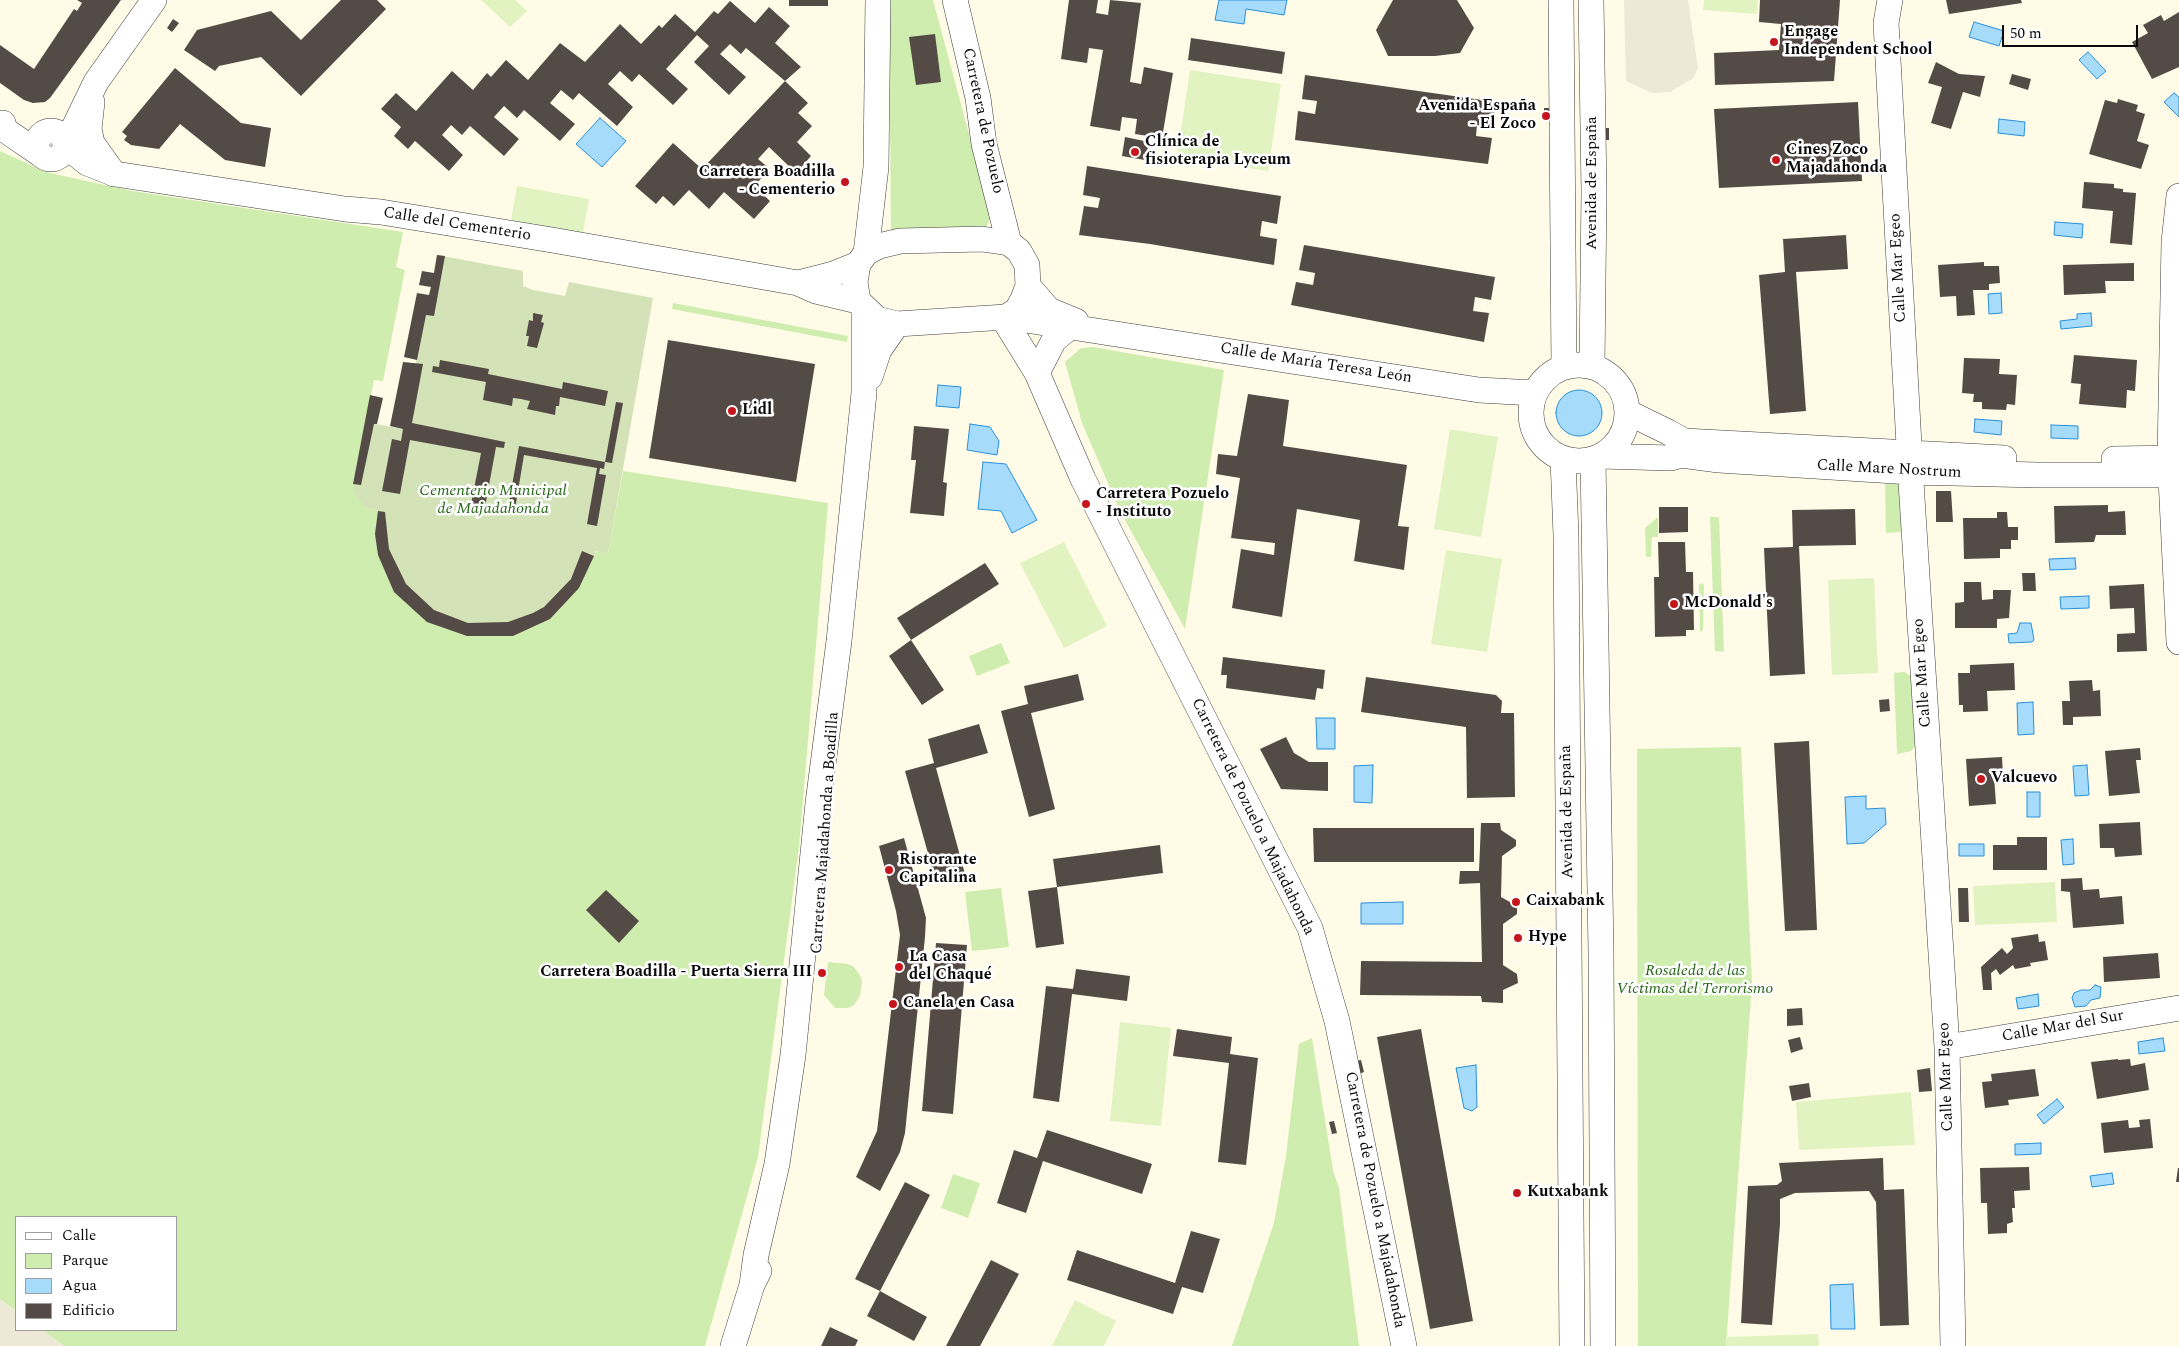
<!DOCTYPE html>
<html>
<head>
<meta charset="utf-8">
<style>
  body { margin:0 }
  #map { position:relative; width:2179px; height:1346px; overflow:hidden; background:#fffbe7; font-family:Spectral,serif }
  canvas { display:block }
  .legend { position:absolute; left:15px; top:1216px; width:162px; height:115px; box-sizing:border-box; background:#fff; border:1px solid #9d9d9d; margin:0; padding:6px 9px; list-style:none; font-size:15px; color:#0a0a0a }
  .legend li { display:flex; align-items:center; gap:10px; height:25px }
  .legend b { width:25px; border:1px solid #9d9d9d }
  .scale { position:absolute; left:2002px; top:25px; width:136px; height:22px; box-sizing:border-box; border:2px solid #0a0a0a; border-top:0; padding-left:6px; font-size:15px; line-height:18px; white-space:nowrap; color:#0a0a0a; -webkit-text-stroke:4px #fff; paint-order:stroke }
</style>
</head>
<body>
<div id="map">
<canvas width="2179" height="1346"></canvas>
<ul class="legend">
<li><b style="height:6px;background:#fff"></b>Calle</li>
<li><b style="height:14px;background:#ceedae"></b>Parque</li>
<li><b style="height:14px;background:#a6dbfc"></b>Agua</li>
<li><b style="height:14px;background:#544b46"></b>Edificio</li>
</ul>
<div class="scale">50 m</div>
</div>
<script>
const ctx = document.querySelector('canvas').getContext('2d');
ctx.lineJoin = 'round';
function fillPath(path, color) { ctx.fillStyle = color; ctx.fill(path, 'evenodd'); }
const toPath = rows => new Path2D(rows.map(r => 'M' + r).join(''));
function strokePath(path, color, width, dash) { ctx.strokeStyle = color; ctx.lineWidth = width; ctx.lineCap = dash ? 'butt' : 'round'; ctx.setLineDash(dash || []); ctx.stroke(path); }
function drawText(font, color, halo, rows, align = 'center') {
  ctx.font = font + ' Spectral,serif'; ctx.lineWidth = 5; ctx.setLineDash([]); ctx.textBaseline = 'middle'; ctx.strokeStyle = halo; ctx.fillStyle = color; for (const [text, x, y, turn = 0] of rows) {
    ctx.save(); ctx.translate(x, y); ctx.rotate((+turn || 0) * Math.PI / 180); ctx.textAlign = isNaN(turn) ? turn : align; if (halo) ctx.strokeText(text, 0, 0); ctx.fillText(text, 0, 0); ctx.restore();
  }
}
fillPath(toPath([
  [889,0,933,0,991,216,986,228,891,231],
  [0,151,46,172,132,191,403,232,396,267,405,270,383,381,374,380,353,484,365,507,378,511,467,636,513,636,550,619,597,551,608,554,623,471,828,503,799,847,758,1157,705,1346,64,1346,42,1330,176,1330,176,1217,16,1217,16,1311,0,1299],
  [673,303,848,336,847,342,672,309],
  [1093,347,1224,370,1185,629,1120,511,1082,423,1065,362,1081,348],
  [1885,484,1905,484,1904,529,1901,532,1886,533],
  [1658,517,1658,537,1652,537,1651,557,1646,557,1645,528],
  [1710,517,1719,517,1724,652,1715,651],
  [1702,583,1704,585,1703,630,1700,632,1699,585],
  [1001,643,1010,663,977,676,969,656],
  [1904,672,1914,678,1915,747,1911,751,1897,754,1894,673],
  [1741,747,1752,983,1726,1346,1638,1346,1637,749],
  [1001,888,1009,947,972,951,965,892],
  [828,962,848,964,854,967,861,977,862,982,860,996,854,1005,848,1008,835,1008,824,995],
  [1312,1038,1333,1170,1339,1188,1359,1346,1232,1346,1274,1223,1286,1156,1299,1044],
  [953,1174,980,1183,968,1218,941,1208]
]), '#ceedae');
fillPath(toPath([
  [437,255,523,271,523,286,533,290,565,296,569,282,653,298,608,554,596,551,579,588,550,619,513,636,467,636,427,622,394,592,378,555,375,534,378,511,365,507,354,493,353,484,365,422,403,429]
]), '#d4e2b8');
fillPath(toPath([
  [481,0,515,0,527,11,510,27],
  [1704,0,1758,0,1757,14,1703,10],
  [1190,70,1281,84,1268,171,1177,157],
  [517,186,589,199,583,233,511,220],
  [1450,429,1498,437,1481,537,1434,529],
  [1064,542,1107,626,1064,648,1020,563],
  [1446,550,1502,559,1487,652,1431,644],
  [1874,578,1878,673,1832,675,1828,580],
  [2055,882,2057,922,1975,925,1973,886],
  [1120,1022,1171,1028,1161,1126,1110,1121],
  [1911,1092,1915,1145,1799,1150,1796,1102],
  [1075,1300,1116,1321,1104,1346,1052,1346],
  [1818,1334,1819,1346,1726,1346,1727,1337]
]), '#e1f3c0');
fillPath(toPath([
  [1624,0,1688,0,1698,69,1692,79,1670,92,1652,93,1626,81],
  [0,1299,16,1311,16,1330,42,1330,64,1346,0,1346]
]), '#eee8d7');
const water = toPath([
  [1219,0,1287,0,1284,15,1246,9,1244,24,1215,20,1219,0],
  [1974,22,2004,31,1999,46,1969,37,1974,22],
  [2088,52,2106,71,2097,79,2079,60,2088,52],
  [2174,93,2179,97,2179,117,2164,102,2174,93],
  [600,118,626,141,602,167,576,144,600,118],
  [1999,119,2025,122,2024,136,1998,133,1999,119],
  [2055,222,2083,224,2082,238,2054,235,2055,222],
  [2001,293,2002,313,1989,314,1988,294,2001,293],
  [2091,313,2092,326,2061,329,2060,321,2077,319,2077,314,2091,313],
  [938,385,961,387,959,408,936,406,938,385],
  '1556 413a23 23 0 1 1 46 0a23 23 0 1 1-46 0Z',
  [1975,419,2002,421,2001,435,1974,432,1975,419],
  [970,424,990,427,999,441,997,455,967,450,970,424],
  [2051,425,2078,426,2078,439,2051,438,2051,425],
  [983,462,1006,464,1037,520,1012,533,1001,511,978,509,983,462],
  [2075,558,2076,569,2050,570,2049,559,2075,558],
  [2089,596,2089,608,2061,609,2060,597,2089,596],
  [2020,623,2031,623,2034,640,2032,642,2009,643,2008,634,2017,633,2020,623],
  [2033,702,2034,734,2018,735,2017,703,2033,702],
  [1316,718,1335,718,1335,749,1317,749,1316,718],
  [1373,765,1372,803,1354,802,1354,766,1373,765],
  [2087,765,2089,795,2075,796,2073,766,2087,765],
  [2027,792,2040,792,2040,817,2027,817,2027,792],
  [1866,796,1866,809,1885,808,1886,824,1864,843,1847,844,1845,797,1866,796],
  [2073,839,2074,864,2063,865,2061,840,2073,839],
  [1959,844,1984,844,1984,856,1959,856,1959,844],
  [1403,902,1403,924,1361,924,1361,903,1403,902],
  [2095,985,2101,987,2100,998,2091,1000,2086,1006,2075,1007,2072,998,2074,993,2081,990,2090,990,2095,985],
  [2038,994,2039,1006,2018,1009,2016,998,2038,994],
  [2163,1038,2165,1051,2139,1054,2138,1042,2163,1038],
  [1476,1065,1477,1107,1472,1111,1464,1108,1456,1068,1476,1065],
  [2057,1099,2064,1107,2044,1124,2037,1115,2057,1099],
  [2041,1143,2041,1154,2015,1155,2015,1144,2041,1143],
  [2112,1173,2114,1184,2092,1187,2090,1176,2112,1173],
  [1853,1284,1855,1329,1831,1329,1830,1285,1853,1284]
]);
fillPath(water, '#a6dbfc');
strokePath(water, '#2690da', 1);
fillPath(toPath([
  [77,0,121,0,50,98,45,102,33,103,24,100,0,83,0,45,34,69,74,9,77,11,82,3],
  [341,0,377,0,386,9,301,96,261,57,219,66,215,71,184,50,197,30,271,11,301,40],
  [789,0,828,0,828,6,789,6],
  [1069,0,1098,0,1096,13,1108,15,1110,0,1141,3,1130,82,1141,84,1144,67,1173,73,1162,138,1135,134,1137,119,1122,117,1120,131,1090,126,1103,50,1089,48,1087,63,1061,59],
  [1393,0,1457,0,1474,28,1460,53,1435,56,1388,56,1376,30],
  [1760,0,1840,0,1834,81,1715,85,1714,53,1779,50,1781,24,1759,22],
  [1946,0,2021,0,2022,3,1949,14],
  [730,1,755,23,769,7,790,26,775,43,801,67,785,81,746,48,741,54,730,44,720,54,746,77,729,95,694,62,709,46,697,35,666,69,688,89,673,105,639,74,632,82,620,71,608,84,633,107,617,126,579,93,573,100,561,90,550,103,575,124,560,141,524,110,517,118,504,106,494,117,519,139,504,156,470,126,462,135,451,125,442,135,463,155,449,171,415,141,408,149,394,136,401,127,381,109,396,93,416,111,452,71,473,90,487,73,491,77,506,60,528,80,560,43,585,62,620,24,641,44,659,25,662,28,675,14,695,32,714,11,718,14],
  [2179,12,2179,67,2152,79,2132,42,2148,33,2143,25,2161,15,2164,21],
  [173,19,179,23,172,32,167,28],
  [935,34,941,82,916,85,909,37],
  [1191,38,1285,52,1282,74,1188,60],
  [1936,62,1959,74,1985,76,1980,97,1963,92,1951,129,1931,123,1942,87,1928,83],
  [175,68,241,123,271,128,265,167,225,160,180,124,159,149,131,145,124,140,127,136,122,132],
  [2012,74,2031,79,2028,90,2009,84],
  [1305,75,1496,102,1493,127,1477,125,1476,136,1492,138,1488,164,1295,140,1298,111,1315,114,1317,101,1302,99],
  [785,81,808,103,798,113,812,126,797,142,811,156,796,173,769,147,758,159,770,169,754,186,770,201,754,219,724,192,709,209,689,190,674,206,663,196,656,204,635,186,673,143,702,169],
  [2118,99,2138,105,2136,111,2145,114,2137,141,2149,145,2141,169,2089,154,2105,100,2117,103],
  [1858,102,1862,181,1719,188,1714,109],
  [1544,108,1549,108,1549,120,1544,119],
  [1604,128,1609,128,1609,140,1604,140],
  [1125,137,1149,142,1145,160,1122,156],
  [1087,166,1281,196,1277,224,1262,221,1260,236,1277,239,1274,265,1150,244,1079,235,1084,206,1098,208,1100,198,1083,195],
  [2084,182,2114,184,2114,188,2123,189,2123,192,2136,193,2132,245,2110,243,2113,211,2082,208],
  [1846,235,1848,269,1796,272,1806,411,1770,414,1759,275,1785,272,1783,239],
  [1304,245,1495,277,1491,300,1475,297,1473,311,1489,313,1484,342,1291,305,1296,282,1313,285,1315,273,1299,270],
  [437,255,445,256,434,316,426,315,417,360,404,357,417,293,429,295,431,287,419,285,422,271,434,273],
  [1984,262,1984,266,1999,266,2000,283,1989,284,1989,290,1973,290,1975,315,1957,316,1956,296,1940,297,1938,265],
  [2134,263,2134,281,2105,281,2106,293,2064,295,2063,265],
  [533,313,543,315,541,322,544,323,537,348,527,346,529,336,526,336,529,320,533,321],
  [668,340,815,364,796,482,649,458],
  [2074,355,2137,360,2135,391,2127,390,2126,408,2079,404,2081,384,2071,383],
  [1964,358,2000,359,1999,374,2017,375,2015,405,2007,404,2006,410,1982,409,1982,402,1973,402,1974,394,1962,393],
  [440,360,489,369,488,374,562,389,563,382,608,391,605,406,560,397,559,406,556,406,555,415,527,409,530,401,521,399,513,398,512,406,483,400,486,382,432,372,433,366,439,367],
  [403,362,423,364,412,423,505,442,504,448,496,447,485,507,471,504,481,453,410,440,400,494,382,491,392,439,401,441,403,429,390,426],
  [1248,394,1289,400,1283,446,1407,465,1398,526,1409,527,1404,570,1354,561,1360,520,1297,509,1282,617,1232,608,1241,549,1274,555,1275,543,1231,538,1240,478,1216,474,1218,454,1237,456],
  [370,395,383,398,377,424,374,424,361,485,353,484],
  [616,402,623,403,612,463,605,462],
  [914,426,949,429,943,482,947,483,944,516,910,513,916,460,911,460],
  [519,446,605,462,604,469,600,468,599,474,606,475,597,526,587,524,597,468,524,455,515,509,508,508],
  [1936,491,1951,491,1953,522,1936,522],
  [2108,505,2108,512,2125,511,2126,535,2096,535,2094,542,2055,543,2054,506],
  [1659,507,1688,507,1688,532,1659,533],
  [1855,509,1856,545,1799,546,1805,674,1770,676,1764,548,1793,547,1792,510],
  [378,511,385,512,389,549,406,584,434,610,468,623,508,622,533,613,544,607,571,579,582,551,594,556,579,588,550,619,513,636,467,636,427,622,394,592,378,555,375,534],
  [1997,512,2007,512,2008,527,2018,527,2018,540,2011,540,2011,549,2000,549,2000,558,1964,559,1963,518,1997,518],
  [1658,542,1685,542,1686,572,1693,572,1694,630,1686,630,1686,636,1655,637,1654,577,1659,577],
  [985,563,999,584,911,640,944,690,922,705,889,656,911,640,897,618],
  [2022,573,2035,573,2036,591,2023,591],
  [1964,582,1981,582,1982,600,1993,599,1993,590,2011,590,2009,618,1997,619,1997,628,1955,628,1955,603,1964,602],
  [2144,584,2147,651,2117,652,2117,634,2135,633,2134,608,2110,609,2109,586],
  [1223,657,1325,670,1323,689,1317,688,1315,700,1226,688,1227,675,1221,675],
  [2014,663,2015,690,1987,691,1988,711,1963,712,1963,705,1959,705,1958,673,1970,673,1970,665],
  [1078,674,1084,700,1031,713,1055,809,1029,817,1001,711,1028,704,1024,686],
  [1366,677,1496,695,1502,701,1501,713,1514,713,1515,797,1467,798,1466,727,1361,712],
  [2092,680,2093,691,2100,690,2101,716,2073,717,2073,725,2063,725,2062,701,2070,701,2069,681],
  [1889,699,1890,711,1880,712,1879,700],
  [979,724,988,753,936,768,965,874,936,882,905,771,934,763,928,739],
  [1286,737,1294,753,1309,762,1328,762,1328,791,1281,789,1260,749],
  [1809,741,1817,930,1785,931,1774,743],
  [2140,748,2141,760,2136,760,2140,793,2109,796,2105,751],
  [2002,757,2003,776,1994,776,1996,804,1969,806,1966,759],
  [2140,822,2142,855,2115,857,2114,848,2100,848,2099,824],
  [1481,823,1500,823,1501,830,1516,840,1516,846,1502,856,1501,897,1517,906,1517,914,1503,924,1503,965,1517,974,1518,983,1503,990,1503,1003,1482,1002,1481,996,1360,995,1361,961,1482,962,1480,883,1459,884,1460,871,1479,871],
  [1313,828,1474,828,1474,862,1314,862],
  [2017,837,2047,837,2047,870,1993,870,1993,845,2017,845],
  [904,838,926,918,925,937,905,1133,900,1152,880,1191,856,1177,877,1131,900,935,896,911,879,846],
  [1160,845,1163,873,1057,887,1053,859],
  [2082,878,2083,890,2099,889,2100,898,2122,896,2124,924,2073,928,2070,892,2061,891,2061,879],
  [1057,887,1064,944,1036,948,1028,891],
  [1958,888,1968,888,1969,922,1959,922],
  [606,890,639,921,619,943,586,910],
  [2038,934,2039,942,2045,941,2048,960,2030,963,2031,966,2015,969,2013,965,2000,975,1996,969,1991,973,1992,990,1983,990,1981,967,2002,948,2007,954,2013,948,2011,938],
  [936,943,967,945,953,1114,922,1111],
  [2158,953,2160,978,2104,982,2103,957],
  [1076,969,1130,976,1127,1001,1072,994,1059,1102,1033,1098,1046,986,1073,989],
  [1802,1008,1803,1025,1787,1026,1787,1009],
  [1177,1029,1232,1037,1230,1054,1258,1058,1246,1165,1218,1162,1229,1063,1173,1056],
  [1421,1029,1473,1321,1430,1329,1377,1037],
  [1800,1037,1803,1049,1791,1053,1788,1040],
  [2118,1059,2118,1060,2130,1059,2131,1066,2145,1063,2149,1090,2097,1099,2091,1062],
  [1361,1060,1364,1072,1359,1074,1356,1061],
  [1930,1068,1932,1091,1919,1092,1917,1070],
  [2035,1069,2039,1096,2008,1100,2009,1105,1985,1108,1982,1082,1992,1081,1991,1074],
  [1809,1083,1811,1097,1792,1101,1789,1086],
  [2150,1119,2153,1148,2104,1153,2101,1123,2128,1120,2129,1128,2140,1127,2139,1120],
  [1334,1121,1337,1133,1332,1134,1329,1122],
  [1047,1130,1152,1164,1142,1194,1043,1161,1026,1213,997,1203,1014,1150,1037,1158],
  [1883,1158,1884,1190,1904,1189,1909,1325,1880,1326,1876,1202,1869,1191,1795,1193,1780,1199,1780,1224,1772,1325,1741,1323,1748,1186,1777,1185,1782,1181,1779,1163],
  [2029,1167,2030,1190,2014,1191,2015,1208,2012,1208,2013,1222,2007,1224,2007,1233,1988,1234,1987,1203,1981,1203,1980,1168],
  [2178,1168,2179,1168,2179,1182,2176,1182],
  [905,1182,930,1195,880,1291,855,1279],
  [1191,1231,1220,1239,1203,1293,1182,1287,1173,1314,1067,1280,1077,1250,1175,1283],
  [991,1260,1019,1274,980,1346,946,1346],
  [880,1291,927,1317,914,1341,867,1316],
  [830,1327,858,1340,855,1346,821,1346]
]), '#544b46');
const minor = toPath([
  [955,0,978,98,984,144,1009,243],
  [1561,0,1564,367],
  [1591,0,1594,192,1592,367],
  [1890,0,1886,23,1911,482,1947,1047,1953,1346],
  [92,102,89,129,92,143,114,174],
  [3,123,5,130,40,154],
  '37 145a14 14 0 1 1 28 0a14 14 0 1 1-28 0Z',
  [66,144,96,82,154,0],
  [66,146,87,163,115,174,345,209,381,212,552,240,798,283,816,291,858,301],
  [2179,196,2174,242,2170,458,2179,642],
  [982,239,1009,243,1019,251,1027,265,1028,286,1023,299,1017,310,1006,317,897,324,877,319,858,301,855,282,858,264,866,253,879,246,900,241,982,239],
  [866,253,876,167,878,0],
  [798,283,833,274,858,264],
  [1028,286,1049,310,1076,321],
  [1006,317,1479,390,1534,393],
  [1003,318,1037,373,1083,479,1310,928,1337,1021,1404,1346],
  '1531 413a48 48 0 1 1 96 0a48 48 0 1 1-96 0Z',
  [1037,373,1054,340,1070,327],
  [870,377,879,350,897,324],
  [1627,412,1668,432,1684,441,2004,458],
  [1600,456,1671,458,1681,455,1719,460,1911,472,2038,475,2179,475],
  [1563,459,1566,535,1572,1346],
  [1593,459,1601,953,1603,1346],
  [2114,459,2179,458],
  [1947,1047,2179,1008],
  [752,1285,756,1255,777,1164,793,1055,818,803,839,641,864,393,864,309],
  [733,1346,752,1285,759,1271]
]);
strokePath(minor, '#3d3d3d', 26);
strokePath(minor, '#fff', 25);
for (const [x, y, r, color] of [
  [1774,42,5,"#c6161d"],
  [1546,116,5,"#c6161d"],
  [1135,152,5,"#c6161d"],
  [1776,160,5,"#c6161d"],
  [845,182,5,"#c6161d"],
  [732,411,5,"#c6161d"],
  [1086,504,5,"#c6161d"],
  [1674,604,5,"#c6161d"],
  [1981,779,5,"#c6161d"],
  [889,870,5,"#c6161d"],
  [1516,902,5,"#c6161d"],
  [1518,938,5,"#c6161d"],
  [899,967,5,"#c6161d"],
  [822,973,5,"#c6161d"],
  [893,1004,5,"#c6161d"],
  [1517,1193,5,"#c6161d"]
]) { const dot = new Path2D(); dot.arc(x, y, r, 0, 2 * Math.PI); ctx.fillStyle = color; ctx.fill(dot); strokePath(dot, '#fff', 2); }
drawText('bold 16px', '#0a0a0a', '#fff', [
  ["Engage",1784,33],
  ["Independent School",1784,51],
  ["Avenida España",1536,107,"right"],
  ["- El Zoco",1536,125,"right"],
  ["Clínica de",1145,143],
  ["fisioterapia Lyceum",1145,161],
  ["Cines Zoco",1786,151],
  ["Majadahonda",1786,169],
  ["Carretera Boadilla",835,173,"right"],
  ["- Cementerio",835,191,"right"],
  ["Lidl",742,411],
  ["Carretera Pozuelo",1096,495],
  ["- Instituto",1096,513],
  ["McDonald's",1684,604],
  ["Valcuevo",1991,779],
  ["Ristorante",899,861],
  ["Capitalina",899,879],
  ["Caixabank",1526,902],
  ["Hype",1528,938],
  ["La Casa",909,958],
  ["del Chaqué",909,976],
  ["Carretera Boadilla - Puerta Sierra III",812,973,"right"],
  ["Canela en Casa",903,1004],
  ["Kutxabank",1527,1193]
], 'left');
drawText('16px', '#0a0a0a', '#fff', [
  ["Carretera de Pozuelo",982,121,78],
  ["Avenida de España",1593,183,-90],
  ["Calle del Cementerio",457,225,9],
  ["Calle Mar Egeo",1899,268,-93],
  ["Calle de María Teresa León",1316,364,9],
  ["Calle Mare Nostrum",1889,470,3],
  ["Calle Mar Egeo",1923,673,-94],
  ["Avenida de España",1568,812,-91],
  ["Carretera de Pozuelo a Majadahonda",1252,817,64],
  ["Carretera Majadahonda a Boadilla",826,833,-86],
  ["Calle Mar del Sur",2063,1027,-10],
  ["Calle Mar Egeo",1947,1077,-92],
  ["Carretera de Pozuelo a Majadahonda",1374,1200,79]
]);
drawText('italic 16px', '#266716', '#fff', [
  ["Cementerio Municipal",493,492],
  ["de Majadahonda",493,510],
  ["Rosaleda de las",1695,972],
  ["Víctimas del Terrorismo",1695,990]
]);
</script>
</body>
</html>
